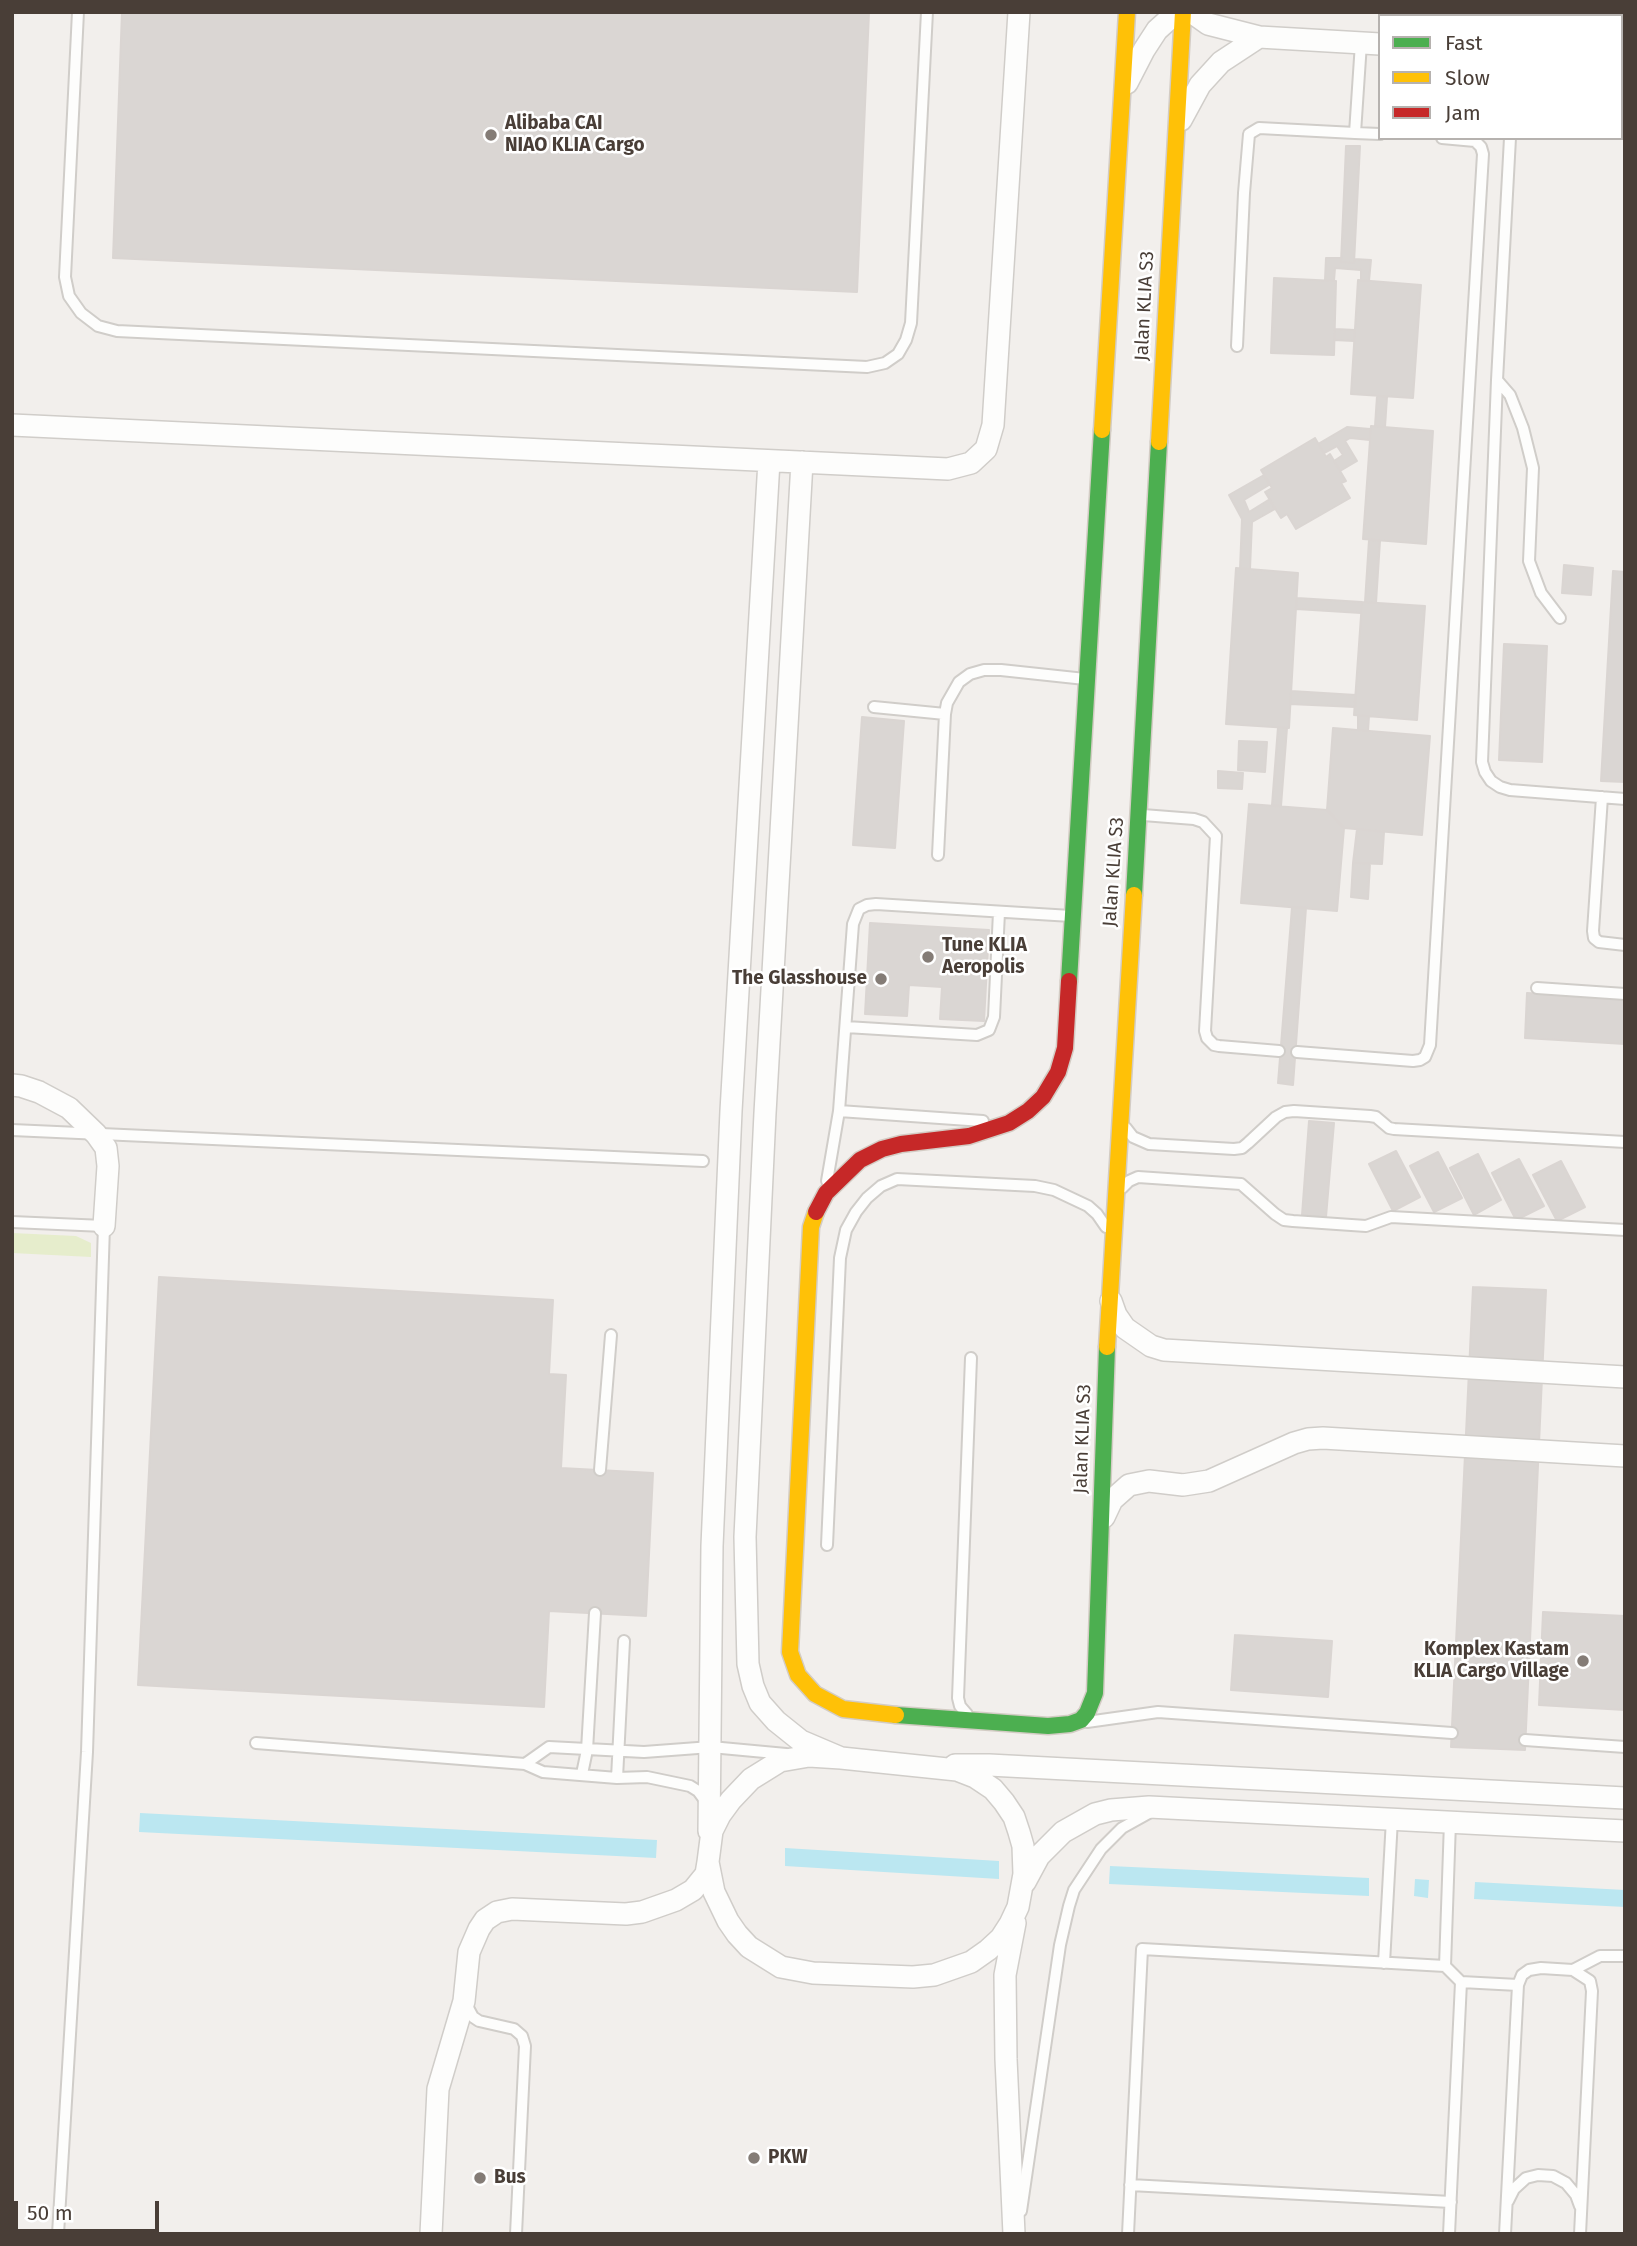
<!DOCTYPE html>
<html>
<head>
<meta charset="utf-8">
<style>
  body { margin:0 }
  #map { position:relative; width:1637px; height:2246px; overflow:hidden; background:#f2efec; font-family:"Fira Sans",sans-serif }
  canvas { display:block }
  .frame { position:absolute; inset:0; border:14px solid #493e37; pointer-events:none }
  .legend { position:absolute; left:1378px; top:14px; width:245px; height:126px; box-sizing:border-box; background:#fff; border:2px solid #b6b2af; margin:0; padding:9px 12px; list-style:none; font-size:21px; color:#493e37 }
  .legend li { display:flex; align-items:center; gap:14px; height:35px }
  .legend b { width:35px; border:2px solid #b6b2af }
  .scale { position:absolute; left:14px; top:2201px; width:145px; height:32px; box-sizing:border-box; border:4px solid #493e37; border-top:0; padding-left:9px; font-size:21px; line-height:24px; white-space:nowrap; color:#493e37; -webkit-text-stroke:5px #fff; paint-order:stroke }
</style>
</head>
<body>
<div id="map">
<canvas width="1637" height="2246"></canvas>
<div class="frame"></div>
<ul class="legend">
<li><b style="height:9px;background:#4caf50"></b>Fast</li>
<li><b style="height:9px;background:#ffc107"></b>Slow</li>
<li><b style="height:9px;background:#c62828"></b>Jam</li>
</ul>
<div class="scale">50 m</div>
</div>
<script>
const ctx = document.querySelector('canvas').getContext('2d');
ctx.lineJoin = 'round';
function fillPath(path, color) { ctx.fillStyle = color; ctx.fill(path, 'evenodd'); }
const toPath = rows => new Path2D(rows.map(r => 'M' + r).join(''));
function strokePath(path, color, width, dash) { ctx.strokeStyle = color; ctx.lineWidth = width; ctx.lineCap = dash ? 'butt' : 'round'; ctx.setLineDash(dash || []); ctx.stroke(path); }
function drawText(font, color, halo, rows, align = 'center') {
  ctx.font = font + ' "Fira Sans",sans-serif'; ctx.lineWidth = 5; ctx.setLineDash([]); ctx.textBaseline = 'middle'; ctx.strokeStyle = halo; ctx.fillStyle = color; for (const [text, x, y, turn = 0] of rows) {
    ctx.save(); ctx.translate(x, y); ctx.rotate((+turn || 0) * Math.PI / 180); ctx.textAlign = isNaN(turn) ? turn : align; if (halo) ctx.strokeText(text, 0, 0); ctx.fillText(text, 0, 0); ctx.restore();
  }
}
fillPath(toPath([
  [12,1233,76,1236,91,1243,91,1257,12,1253]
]), '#e6edcc');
fillPath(toPath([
  [140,1813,657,1840,656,1858,139,1832],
  [785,1848,999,1861,999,1879,785,1866],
  [1110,1866,1369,1878,1369,1896,1109,1884],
  [1415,1879,1429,1880,1428,1898,1414,1896],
  [1475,1882,1625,1890,1625,1907,1474,1899]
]), '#bbe7f1');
const building = toPath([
  [122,12,869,12,857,292,113,258,122,12],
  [1346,146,1360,146,1354,263,1341,262,1346,146],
  [1326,258,1341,258,1341,262,1354,263,1354,259,1371,260,1369,281,1361,281,1361,270,1335,268,1334,281,1325,280,1326,258],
  [1274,278,1336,281,1334,355,1271,353,1274,278],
  [1358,280,1421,285,1413,398,1351,394,1358,280],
  [1335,329,1355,330,1354,341,1334,340,1335,329],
  [1377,396,1387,397,1385,427,1375,426,1377,396],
  [1371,426,1433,431,1426,544,1363,539,1371,426],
  [1347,427,1370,429,1370,440,1350,438,1345,441,1357,461,1340,471,1334,461,1343,455,1337,446,1324,453,1318,444,1347,427],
  [1315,438,1326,457,1330,454,1346,481,1341,483,1350,498,1296,529,1287,514,1281,518,1265,492,1272,488,1261,470,1315,438],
  [1264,475,1269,485,1244,500,1249,512,1270,499,1275,509,1252,522,1250,569,1240,569,1242,519,1229,495,1264,475],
  [1369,540,1380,541,1376,603,1365,602,1369,540],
  [1564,565,1593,568,1591,595,1562,593,1564,565],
  [1236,568,1298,573,1289,728,1226,724,1236,568],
  [1613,571,1625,572,1625,782,1601,781,1613,571],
  [1297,598,1362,602,1361,613,1296,609,1297,598],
  [1362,602,1425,606,1417,720,1354,715,1362,602],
  [1504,644,1547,646,1542,762,1499,760,1504,644],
  [1291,691,1356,695,1355,707,1290,704,1291,691],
  [1358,716,1369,716,1368,731,1358,730,1358,716],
  [862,717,904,721,895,848,853,845,862,717],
  [1278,727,1287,728,1281,806,1272,805,1278,727],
  [1333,728,1430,736,1422,835,1344,828,1327,810,1333,728],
  [1239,741,1267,742,1265,772,1238,770,1239,741],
  [1218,771,1243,773,1242,789,1218,788,1218,771],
  [1249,804,1327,810,1344,828,1337,911,1241,903,1249,804],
  [1357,829,1384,832,1382,864,1353,863,1357,829],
  [1353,863,1370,863,1368,899,1351,897,1353,863],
  [1292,907,1306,908,1293,1085,1278,1083,1292,907],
  [870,923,989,930,984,1021,940,1019,942,987,909,985,907,1016,865,1014,870,923],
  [1527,993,1625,999,1625,1044,1525,1038,1527,993],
  [1309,1121,1334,1123,1326,1217,1302,1215,1309,1121],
  [1396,1151,1420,1197,1393,1211,1369,1164,1396,1151],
  [1438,1152,1462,1198,1434,1212,1410,1166,1438,1152],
  [1478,1154,1501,1200,1474,1215,1450,1168,1478,1154],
  [1519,1159,1544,1206,1516,1220,1492,1173,1519,1159],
  [1561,1161,1585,1207,1557,1221,1533,1175,1561,1161],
  [159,1277,553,1300,549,1374,566,1375,561,1468,653,1473,646,1616,549,1611,544,1707,138,1685,159,1277],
  [1473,1287,1546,1290,1525,1750,1451,1747,1473,1287],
  [1543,1612,1625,1616,1625,1710,1539,1705,1543,1612],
  [1235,1635,1332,1641,1328,1697,1231,1690,1235,1635]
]);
fillPath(building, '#dad6d3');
strokePath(building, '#dad5d2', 2);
const lane = toPath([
  [78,12,65,277,69,296,81,313,98,326,117,331,867,367,885,363,898,354,906,340,911,323,927,12],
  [1361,43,1355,133,1380,134],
  [1510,138,1497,380,1482,762,1485,772,1491,781,1500,787,1510,790,1625,799],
  [1237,346,1244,193,1249,134,1259,128,1355,133],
  [1497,380,1510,395,1523,428,1533,468,1529,561,1541,593,1560,618],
  [874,707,945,714,938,855],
  [945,714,947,703,959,682,970,674,984,670,1001,670,1085,679],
  [1602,797,1593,931,1594,938,1599,942,1625,945],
  [1143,815,1194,819,1203,822,1216,836,1205,1031,1207,1038,1214,1045,1219,1046,1279,1051],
  [1537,988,1625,994],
  [846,1027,977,1035,989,1030,994,1017,999,912],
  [1297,1052,1413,1061,1420,1060,1425,1057,1430,1045,1483,154,1481,147,1475,141,1442,138],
  [839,1111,983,1121],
  [1126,1128,1133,1137,1149,1144,1234,1149,1242,1148,1248,1143,1276,1117,1285,1112,1294,1111,1370,1116,1376,1117,1389,1128,1394,1129,1625,1142],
  [12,1130,703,1161],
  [827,1181,839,1111,853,924,859,909,867,905,876,904,1071,916],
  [1122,1188,1129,1181,1138,1177,1241,1184,1275,1214,1284,1220,1293,1221,1366,1226,1391,1217,1625,1230],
  [12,1222,104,1226,87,1752,58,2234],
  [600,1470,611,1335],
  [827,1545,840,1258,846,1230,856,1212,867,1198,881,1186,897,1179,1035,1186,1054,1190,1088,1206,1097,1214,1106,1227],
  [967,1714,960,1706,958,1698,971,1358],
  [1087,1722,1158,1712,1452,1733],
  [1525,1740,1625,1747],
  [256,1743,525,1764,543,1772,617,1778,647,1777,690,1786,698,1791,707,1803],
  [525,1764,549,1747,644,1752,711,1747,786,1754],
  [582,1774,587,1750,595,1613],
  [617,1778,624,1641],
  [1384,1963,1392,1819],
  [1445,1966,1450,1822],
  [1573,1970,1600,1956,1625,1956],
  [465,2002,473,2017,479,2021,514,2029,522,2036,525,2046,516,2234],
  [1130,2185,1451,2202],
  [1508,2201,1514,2189,1526,2178,1538,2175,1553,2176,1566,2183,1576,2195,1580,2206],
  [1021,2211,1060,1945,1069,1906,1074,1890,1101,1849,1122,1828,1149,1813],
  [1128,2234,1142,1949,1445,1966,1461,1982,1518,1985],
  [1449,2234,1461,1982],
  [1505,2234,1518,1985,1522,1975,1529,1970,1541,1968,1573,1970,1590,1981,1592,1991,1580,2234]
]);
const street = toPath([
  [1191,12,1208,24,1259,37,1380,44],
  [1621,56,1625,56],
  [1127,83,1144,50,1157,30,1177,12],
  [1181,120,1200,85,1221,62,1259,37],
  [12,425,948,469,971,463,986,449,993,425,1019,12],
  [802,462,765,1113,745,1537,748,1664,753,1686,760,1703,776,1721,801,1741,841,1758,957,1770,975,1777,993,1789,1004,1802,1014,1817,1019,1832,1023,1846,1024,1874,1018,1907,1010,1924,1001,1938,988,1950,971,1962,934,1975,913,1977,813,1973,781,1967,749,1947,737,1934,728,1921,714,1892,708,1862,712,1831,720,1815,731,1800,751,1779,780,1761,809,1756,841,1758],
  [12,1085,21,1086,39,1092,69,1108,96,1134,106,1148,108,1166,104,1226],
  [1111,1301,1116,1315,1125,1328,1151,1346,1164,1350,1625,1377],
  [1104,1517,1112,1500,1129,1485,1149,1481,1183,1485,1209,1481,1294,1443,1308,1439,1323,1438,1625,1456],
  [955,1765,989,1765,1625,1798],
  [709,1831,712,1546,731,1111,769,461],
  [1025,1882,1039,1856,1063,1832,1095,1814,1111,1810,1149,1807,1625,1831],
  [431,2234,438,2089,464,2001,469,1952,479,1929,485,1920,497,1912,512,1909,626,1914,642,1912,676,1900,693,1890,706,1874,708,1862],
  [1014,2234,1006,2059,1005,1975,1015,1923]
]);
const fast = toPath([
  [1134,895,1159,442],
  [1069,981,1102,430],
  [896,1715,1048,1726,1070,1724,1081,1720,1087,1713,1095,1693,1107,1347]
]);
const slow = toPath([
  [1102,430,1127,12],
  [1159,442,1183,12],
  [816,1212,811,1227,790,1652,798,1675,815,1694,843,1709,896,1715],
  [1107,1347,1134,895]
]);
const jam = toPath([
  [816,1212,826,1193,860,1160,882,1149,901,1144,969,1136,1009,1123,1028,1111,1043,1097,1058,1072,1065,1048,1069,981]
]);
strokePath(lane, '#d0cdc9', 14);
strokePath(street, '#d0cdc9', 24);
strokePath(fast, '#d3ccc4', 19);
strokePath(slow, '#d3ccc4', 19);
strokePath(jam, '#d3ccc4', 19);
strokePath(lane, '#fdfdfc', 10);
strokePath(street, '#fdfdfc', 21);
strokePath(fast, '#4caf50', 16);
strokePath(slow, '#ffc107', 16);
strokePath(jam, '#c62828', 16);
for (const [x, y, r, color] of [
  [491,135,7,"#847c76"],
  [928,957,7,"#847c76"],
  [881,979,7,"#847c76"],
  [1583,1661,7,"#847c76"],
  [754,2158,7,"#847c76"],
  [480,2178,7,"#847c76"]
]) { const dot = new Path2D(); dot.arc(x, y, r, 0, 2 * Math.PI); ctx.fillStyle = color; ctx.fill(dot); strokePath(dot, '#fff', 2.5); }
drawText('bold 19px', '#493e37', '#fff', [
  ["Alibaba CAI",505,124],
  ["NIAO KLIA Cargo",505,146],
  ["Tune KLIA",942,946],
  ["Aeropolis",942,968],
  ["The Glasshouse",867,979,"right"],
  ["Komplex Kastam",1569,1650,"right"],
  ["KLIA Cargo Village",1569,1672,"right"],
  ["PKW",768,2158],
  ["Bus",494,2178]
], 'left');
drawText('19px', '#493e37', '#fff', [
  ["Jalan KLIA S3",1145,306,-87],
  ["Jalan KLIA S3",1114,872,-86],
  ["Jalan KLIA S3",1083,1439,-88]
]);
</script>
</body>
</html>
